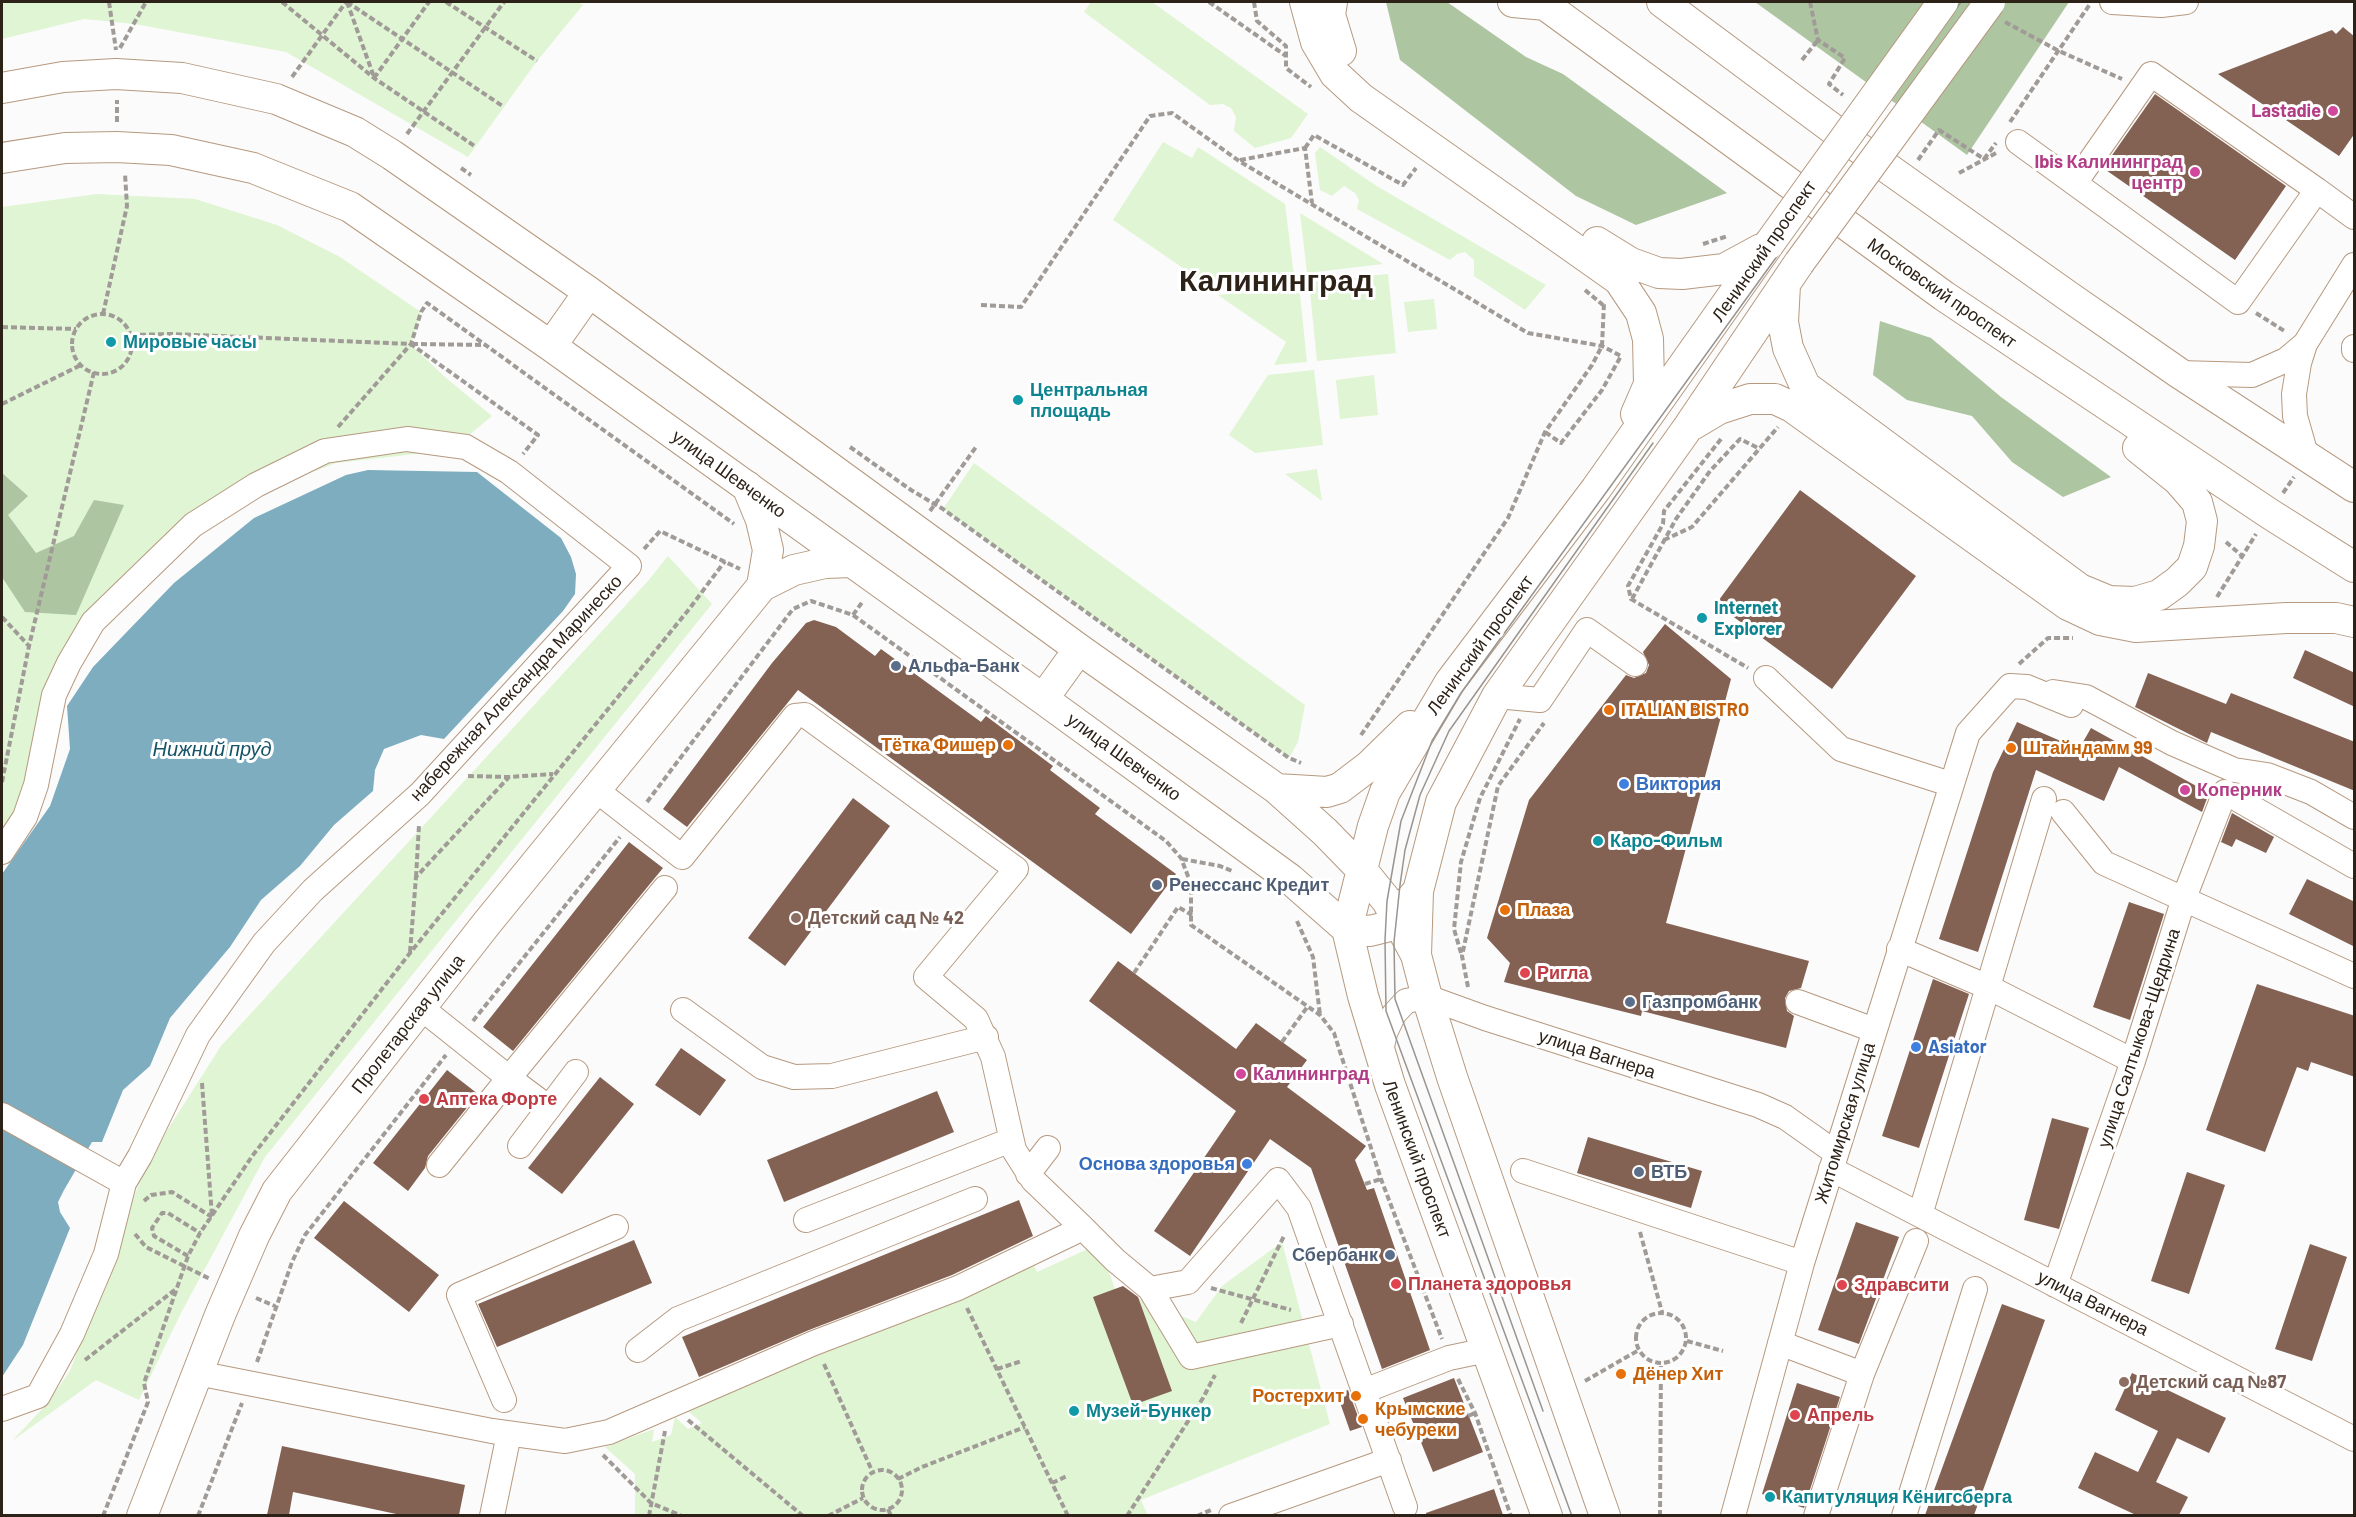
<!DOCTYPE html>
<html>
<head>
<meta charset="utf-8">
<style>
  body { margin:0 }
  #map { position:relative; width:2356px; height:1517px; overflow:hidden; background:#fbfbfb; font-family:Barlow,sans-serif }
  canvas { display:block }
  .frame { position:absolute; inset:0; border:3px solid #2d2218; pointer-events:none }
</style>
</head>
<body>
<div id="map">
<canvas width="2356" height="1517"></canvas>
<div class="frame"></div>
</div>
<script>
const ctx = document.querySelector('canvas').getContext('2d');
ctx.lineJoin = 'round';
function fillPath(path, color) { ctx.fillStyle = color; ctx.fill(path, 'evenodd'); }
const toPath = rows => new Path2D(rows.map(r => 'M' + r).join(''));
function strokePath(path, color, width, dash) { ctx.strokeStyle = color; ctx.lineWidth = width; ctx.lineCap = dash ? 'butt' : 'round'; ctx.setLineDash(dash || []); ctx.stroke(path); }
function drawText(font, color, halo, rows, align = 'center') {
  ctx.font = font + ' Barlow,sans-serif'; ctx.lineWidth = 6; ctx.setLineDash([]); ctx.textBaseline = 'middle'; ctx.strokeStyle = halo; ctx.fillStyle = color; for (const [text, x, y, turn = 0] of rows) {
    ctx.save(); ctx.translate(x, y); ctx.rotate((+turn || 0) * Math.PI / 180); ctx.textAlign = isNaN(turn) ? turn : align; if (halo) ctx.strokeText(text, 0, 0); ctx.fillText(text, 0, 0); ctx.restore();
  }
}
fillPath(toPath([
  [2,2,578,2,583,5,537,61,468,157,286,52,135,24,84,19,2,39],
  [1091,2,1152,2,1308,114,1291,138,1255,148,1234,131,1236,117,1231,108,1223,104,1210,105,1084,12],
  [1163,142,1192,158,1198,147,1285,204,1294,276,1212,288,1113,220],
  [1320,147,1375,185,1546,285,1525,310,1474,276,1474,260,1465,252,1457,254,1450,260,1357,209,1359,200,1355,193,1344,186,1332,196,1320,190,1315,153],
  [97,194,195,199,277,225,340,257,421,312,411,345,445,377,492,416,451,450,336,463,270,488,207,525,101,621,62,696,2,858,2,207],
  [1300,213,1383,264,1307,273],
  [1388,274,1396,353,1317,361,1309,282],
  [1299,285,1307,362,1274,365,1286,342,1218,295],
  [1434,299,1437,329,1408,332,1404,302],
  [1314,370,1323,445,1255,453,1229,435,1268,375],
  [1374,375,1378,415,1340,419,1336,380],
  [974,463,1305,705,1298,742,1289,758,943,509],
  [1317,469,1322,501,1285,474],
  [668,556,712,604,265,1157,181,1313,139,1400,96,1380,12,1441,45,1406,70,1371,147,1162,221,1046,648,581],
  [1282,1242,1330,1424,1141,1500,1148,1516,635,1515,635,1474,605,1447,654,1429,652,1442,671,1435,675,1417,688,1429,702,1423,683,1407,1030,1257,1037,1272,1099,1244,1115,1289,1196,1322,1222,1286]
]), '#dff5d3');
fillPath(toPath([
  [1386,2,1447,2,1526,57,1563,74,1727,193,1636,225,1576,196,1400,60],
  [1755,2,2069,2,1967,155],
  [1880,321,1931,338,2001,397,2111,477,2063,497,2012,462,1972,416,1907,400,1873,375],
  [2,473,28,496,8,515,36,553,74,536,94,500,124,505,76,615,25,612,2,577]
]), '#aec5a1');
fillPath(toPath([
  [368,470,477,472,561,538,571,557,576,574,575,594,563,611,444,739,421,735,384,749,375,770,373,791,334,825,300,866,261,900,230,947,170,1018,150,1066,123,1090,102,1142,92,1142,64,1190,58,1202,60,1212,70,1228,23,1345,2,1377,2,874,50,806,70,749,67,706,93,667,174,583,254,518,346,475]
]), '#7dadbf');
fillPath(toPath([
  [2343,27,2355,37,2355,133,2339,156,2218,74,2332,30,2336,34],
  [2155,94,2286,186,2235,260,2103,168],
  [1800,490,1916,576,1832,689,1716,604],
  [814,620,836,627,875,656,881,649,981,722,986,716,1053,766,1050,770,1100,808,1095,814,1176,874,1131,934,798,690,687,827,663,809,772,663,806,623],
  [1665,624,1731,679,1666,923,1809,961,1801,988,1789,991,1785,998,1787,1011,1794,1016,1786,1048,1642,1011,1641,1016,1504,982,1510,963,1487,938,1529,800,1626,675,1634,678,1646,673,1649,665,1643,652],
  [2305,650,2355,673,2355,707,2293,678],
  [2148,673,2226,704,2231,693,2355,742,2355,791,2211,732,2207,743,2135,707],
  [2017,722,2079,749,2091,728,2209,793,2202,812,2119,767,2104,801,2036,770,1978,952,1939,939,1993,772],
  [853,798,890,826,785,966,748,938],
  [2232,813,2274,837,2266,853,2236,839,2232,847,2221,842],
  [629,842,663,868,513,1051,483,1027],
  [2307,879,2355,902,2355,947,2289,914],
  [2129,902,2164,914,2130,1020,2093,1007],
  [1118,961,1236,1049,1256,1023,1307,1060,1287,1087,1366,1146,1355,1160,1367,1190,1374,1188,1430,1350,1382,1369,1311,1168,1270,1139,1190,1256,1154,1231,1236,1111,1089,1001],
  [1933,979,1969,994,1919,1148,1882,1136],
  [2257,984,2355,1016,2355,1077,2311,1062,2308,1071,2297,1067,2265,1152,2206,1130],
  [681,1048,726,1080,700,1116,655,1085],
  [447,1070,478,1094,428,1156,425,1168,408,1191,373,1163],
  [600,1077,634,1104,562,1194,528,1168],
  [937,1091,954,1132,784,1202,767,1160],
  [2052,1118,2089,1128,2059,1229,2024,1220],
  [1588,1137,1702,1171,1691,1208,1577,1173],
  [2187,1172,2225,1185,2189,1294,2151,1281],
  [1019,1200,1033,1236,952,1275,809,1330,699,1377,682,1337],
  [344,1201,439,1275,409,1312,314,1238],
  [1856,1222,1899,1237,1859,1344,1818,1330],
  [634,1240,652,1283,497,1347,478,1304],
  [2310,1244,2347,1257,2312,1361,2275,1349],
  [1123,1286,1138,1297,1172,1391,1133,1405,1093,1297],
  [2002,1304,2045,1320,1974,1515,1925,1515],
  [2132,1373,2226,1418,2209,1453,2177,1438,2156,1482,2188,1497,2179,1515,2136,1515,2078,1488,2095,1452,2138,1472,2158,1431,2115,1410],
  [1454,1378,1483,1452,1433,1472,1403,1398],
  [1797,1383,1840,1397,1804,1508,1762,1494],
  [1348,1390,1362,1427,1350,1431,1337,1394],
  [282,1446,465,1485,459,1515,401,1515,293,1492,289,1515,267,1515],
  [1494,1489,1503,1515,1426,1515,1426,1513]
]), '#836153');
const minor = toPath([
  [2112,2,2161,5,2186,2],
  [2018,142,2238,302,2317,190,2354,217],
  [2075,183,2151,74,2317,190],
  [2354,347,2354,350],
  [2179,373,2252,375,2286,360,2305,344],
  [2307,458,2295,416,2294,394,2299,363,2305,344,2354,265],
  [1766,678,1841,749,1950,784],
  [2053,692,2086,697,2172,743,2234,770,2267,775,2311,792,2354,817],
  [1497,696,1540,700,1587,630,1635,664],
  [2063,812,2104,863,2354,976],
  [2,852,25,817,36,785,54,695,69,663,93,622,193,525,256,485,325,451,407,439,466,447,509,472,629,566,420,794,313,890,264,943,198,1035,140,1156,124,1183,106,1254,72,1334,38,1396,2,1409],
  [1899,949,1988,987,2133,1061],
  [1798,1002,1874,1030],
  [420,1007,509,1078,439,1165],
  [683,1010,762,1067,794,1077,832,1076,986,1037],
  [1380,1055,1385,1033,1394,1014,1406,1001,1427,997,1485,1018,1758,1105,1785,1117,1836,1153],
  [549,1108,509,1078,665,888],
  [2,1115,124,1183],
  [520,1146,576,1072],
  [1831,1169,2354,1439],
  [1523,1171,1802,1263],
  [1028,1174,1048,1148],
  [1920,1215,2044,799],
  [806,1220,1011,1140],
  [1083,1228,1115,1260,1150,1289,1188,1282,1278,1180,1299,1208,1405,1507],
  [2055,1285,2133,1061,2184,898,2225,792,2354,866],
  [1150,1289,1191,1357,1341,1324],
  [1780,1343,1862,1374,1816,1516],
  [638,1350,678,1319,975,1199],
  [197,1373,492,1431,565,1441,609,1432,814,1343,958,1288,1083,1228,1033,1180,1014,1150,993,1057,976,1019,926,977,1016,869,805,715,795,716,682,857,596,790],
  [1862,1374,1916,1241],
  [1364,1391,1449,1358,1487,1350],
  [504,1400,459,1295,616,1227],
  [492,1516,509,1434],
  [1231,1516,1389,1460],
  [1733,1516,1802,1263,1968,733,2010,686,2027,687,2071,705],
  [1904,1516,1975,1289]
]);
const major = toPath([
  [1305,2,1316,42,1335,74,1361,98,1619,280,1641,313,1648,339,1649,384,1636,414],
  [1332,2,1330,15,1341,51],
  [1513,2,1546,5],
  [1541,2,1944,296,2270,514,2354,567],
  [1662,2,1845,138,2068,296,2179,373,2354,487],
  [2,88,63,77,116,74,182,78,276,99,355,132,392,155,589,292,1079,649,1277,789,1325,832,1362,870,1387,901,1416,955],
  [2,158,65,148,117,147,171,150,253,168,350,207,551,346,1043,699,1290,879,1347,929,1370,931,1386,927,1418,891],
  [1597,242,1631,263,1659,273,1682,274,1724,269,1761,249],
  [1785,285,1783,322,1788,348,1805,386,2080,589,2109,601,2135,602,2159,595,2177,582,2192,567,2199,546,2202,521,2197,502,2178,480,2138,448],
  [551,346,589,292],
  [1692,425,1719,409,1750,399,1775,399,1792,407,2068,605,2100,620,2136,627,2286,618,2336,618,2354,622],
  [747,486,761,520,768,550,762,586],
  [1043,699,1079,649],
  [1277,789,1327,792,1340,788,1369,766,1410,726],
  [142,1516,220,1315,254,1236,277,1191,487,923,762,586,794,570,825,563,852,562],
  [1547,1516,1390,1085,1363,996,1347,929,1373,826,1385,792,1450,682,1596,489,1769,244],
  [1605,1516,1452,1077,1427,997,1416,955,1418,891,1441,802,1497,696,1689,426,1799,263]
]);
strokePath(minor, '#b6997f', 26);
strokePath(major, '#b6997f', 32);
strokePath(toPath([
  [109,2,116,50],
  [282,2,374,78,476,147],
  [347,2,504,107],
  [347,2,374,77],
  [446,2,537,61],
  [1209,2,1286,56],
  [1254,2,1257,21,1286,46,1286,68,1311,87],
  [1810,2,1818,40,1845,58,1829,84,1843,95],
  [2005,22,2059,51,2122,79],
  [120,48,146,2],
  [1802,60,1818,40],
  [292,77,346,2],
  [374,78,429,2],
  [117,122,117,100],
  [2010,122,2090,4],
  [407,134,504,2],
  [1305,148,1314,135,1403,185,1416,168],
  [1984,159,1996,143],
  [1240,160,1305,148,1312,203],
  [1918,160,1939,130,1984,159],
  [461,168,471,175],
  [1959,173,1998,152],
  [1703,244,1728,236],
  [1585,290,1603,305],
  [981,305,1021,307,1150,116,1172,113,1239,161,1528,333,1602,346,1621,356,1602,390,1561,443,1545,432],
  [2256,313,2286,332],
  [103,314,127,206,125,174],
  '72 344a30 30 0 1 1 60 0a30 30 0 1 1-60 0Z',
  [2,327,76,329],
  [131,335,171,334,411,344,538,435,523,454],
  [412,344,485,345],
  [2,404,81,365],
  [338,427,411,344,421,312,427,303,734,524],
  [1721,439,1664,511,1663,524,1628,586,1631,599,1748,668],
  [850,447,911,490,943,509,1289,758,1301,763],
  [2283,493,2294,477],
  [930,511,976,447],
  [1664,540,1692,527,1778,427],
  [2226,542,2241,555],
  [644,549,660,531,740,569],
  [2217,597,2256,534],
  [1632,599,1676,519,1710,471,1740,439,1760,449],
  [853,615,863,601],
  [2,617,29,646],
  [2019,664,2048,638,2073,638],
  [1361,735,1508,518,1545,432,1592,365,1602,346,1604,303],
  [468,776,509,777],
  [2,782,29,646,94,372],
  [647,802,793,609,811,601,853,615,1166,841,1181,858,1191,884,1191,925,1320,1015,1334,1033,1381,1179,1442,1339],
  [1182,859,1220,866,1232,871],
  [416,877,419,825],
  [1297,921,1313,957,1320,1015],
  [410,952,416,877,509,777,553,774],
  [1461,953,1454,929,1461,862,1480,798,1520,719],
  [1134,973,1178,907,1192,915],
  [1468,987,1462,956,1498,786,1544,723],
  [473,1021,620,837],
  [1282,1042,1308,1006],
  [202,1083,212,1216],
  [1365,1184,1381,1179],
  [144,1201,151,1195,172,1192,212,1217],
  [1640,1232,1662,1312],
  [135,1234,146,1247,210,1279],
  [188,1256,154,1236,152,1228,162,1213,168,1213,200,1233],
  [1211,1288,1291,1310],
  [256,1298,275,1306],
  [967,1308,1068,1516],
  '1636 1338a25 25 0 1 1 50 0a25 25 0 1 1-50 0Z',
  [1241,1323,1284,1236],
  [1687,1341,1723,1351],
  [85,1360,176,1289],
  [257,1362,292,1262,305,1235,446,1055],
  [824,1364,873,1473],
  [997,1369,1022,1361],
  [1458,1379,1475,1413,1511,1516],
  [1585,1381,1639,1350],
  [1468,1416,1475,1413],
  [688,1420,803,1516],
  [1404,1440,1418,1435],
  [603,1455,651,1503,682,1516],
  '862 1490a20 20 0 1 1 40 0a20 20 0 1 1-40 0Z',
  [898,1479,922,1467,1025,1427],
  [1052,1483,1067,1476],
  [888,1509,891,1516],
  [103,1516,148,1402,144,1383,188,1256,200,1233,253,1155,410,953,690,608,725,561],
  [198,1516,242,1403],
  [649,1516,665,1431],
  [828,1516,863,1498],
  [1127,1516,1203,1398,1215,1375],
  [1197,1516,1211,1510],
  [1660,1516,1661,1363]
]), '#a09b97', 4, [6, 3]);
strokePath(minor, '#fff', 24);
strokePath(major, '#fff', 30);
strokePath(toPath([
  [1543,1411,1395,999,1394,942,1400,885,1405,850,1420,795,1449,731,1653,443],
  [1572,1516,1386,1011,1385,940,1387,901,1401,821,1432,741,1461,693,1961,2]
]), '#99948f', 1.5);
const majorBridge = toPath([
  [1769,244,1943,2],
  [1799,263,1990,2]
]);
strokePath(majorBridge, '#b6997f', 32, []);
strokePath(majorBridge, '#fff', 30);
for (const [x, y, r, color] of [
  [2333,111,6,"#d1479c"],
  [2195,172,6,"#d1479c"],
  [111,342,6,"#0f9aa8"],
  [1018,400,6,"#0f9aa8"],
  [1702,618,6,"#0f9aa8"],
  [896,666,6,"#5c6f8a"],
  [1609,710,6,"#e8710a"],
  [1008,745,6,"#e8710a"],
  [2011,748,6,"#e8710a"],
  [1624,784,6,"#3f7fe0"],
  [2185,790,6,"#d1479c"],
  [1598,841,6,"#0f9aa8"],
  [1157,885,6,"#5c6f8a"],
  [1505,910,6,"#e8710a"],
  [796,918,6,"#8d6e63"],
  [1525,973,6,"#e0444e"],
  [1630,1002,6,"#5c6f8a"],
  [1916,1047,6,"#3f7fe0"],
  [1241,1074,6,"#d1479c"],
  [424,1099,6,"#e0444e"],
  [1247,1164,6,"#3f7fe0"],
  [1639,1172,6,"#5c6f8a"],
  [1390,1255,6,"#5c6f8a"],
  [1396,1284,6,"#e0444e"],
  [1842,1285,6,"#e0444e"],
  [1621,1374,6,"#e8710a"],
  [2124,1382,6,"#8d6e63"],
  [1356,1396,6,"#e8710a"],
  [1074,1411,6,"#0f9aa8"],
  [1795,1415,6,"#e0444e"],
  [1363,1419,6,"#e8710a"],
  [1770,1497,6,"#0f9aa8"]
]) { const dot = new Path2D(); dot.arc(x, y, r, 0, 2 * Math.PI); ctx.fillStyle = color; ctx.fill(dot); strokePath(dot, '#fff', 2); }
drawText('bold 18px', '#b23c85', '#fff', [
  ["Lastadie",2321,111],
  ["Ibis Калининград",2183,162],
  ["центр",2183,183],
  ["Коперник",2197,790,"left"],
  ["Калининград",1253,1074,"left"]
], 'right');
drawText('18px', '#2d2218', '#fff', [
  ["Ленинский проспект",1764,251,-55],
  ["Московский проспект",1942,293,35],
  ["улица Шевченко",729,474,36],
  ["Ленинский проспект",1480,645,-54],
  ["набережная Александра Маринеско",516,688,-47],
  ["улица Шевченко",1124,757,36],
  ["Пролетарская улица",408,1024,-52],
  ["улица Салтыкова-Щедрина",2139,1038,-72],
  ["улица Вагнера",1597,1054,18],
  ["Житомирская улица",1845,1123,-73],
  ["Ленинский проспект",1417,1159,70],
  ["улица Вагнера",2093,1303,27]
]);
drawText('bold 18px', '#0d838f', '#fff', [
  ["Мировые часы",123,342],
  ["Центральная",1030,390],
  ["площадь",1030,411],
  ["Internet",1714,608],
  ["Explorer",1714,629],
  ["Каро-Фильм",1610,841],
  ["Музей-Бункер",1086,1411],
  ["Капитуляция Кёнигсберга",1782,1497]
], 'left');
drawText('bold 18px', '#4e5e75', '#fff', [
  ["Альфа-Банк",908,666],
  ["Ренессанс Кредит",1169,885],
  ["Газпромбанк",1642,1002],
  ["ВТБ",1651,1172],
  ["Сбербанк",1378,1255,"right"]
], 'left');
drawText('bold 18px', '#c56008', '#fff', [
  ["ITALIAN BISTRO",1621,710],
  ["Тётка Фишер",996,745,"right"],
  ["Штайндамм 99",2023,748],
  ["Плаза",1517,910],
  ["Дёнер Хит",1633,1374],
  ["Ростерхит",1344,1396,"right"],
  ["Крымские",1375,1409],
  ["чебуреки",1375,1430]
], 'left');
drawText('bold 18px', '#366cbe', '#fff', [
  ["Виктория",1636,784],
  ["Asiator",1928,1047],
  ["Основа здоровья",1235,1164,"right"]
], 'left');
drawText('bold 18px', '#785e54', '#fff', [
  ["Детский сад № 42",808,918],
  ["Детский сад №87",2136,1382]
], 'left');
drawText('bold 18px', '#be3a42', '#fff', [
  ["Ригла",1537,973],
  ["Аптека Форте",436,1099],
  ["Планета здоровья",1408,1284],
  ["Здравсити",1854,1285],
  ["Апрель",1807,1415]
], 'left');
drawText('italic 20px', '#155468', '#fff', [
  ["Нижний пруд",212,749]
]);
drawText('bold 30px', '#2d2218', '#fff', [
  ["Калининград",1276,281]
]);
</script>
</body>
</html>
